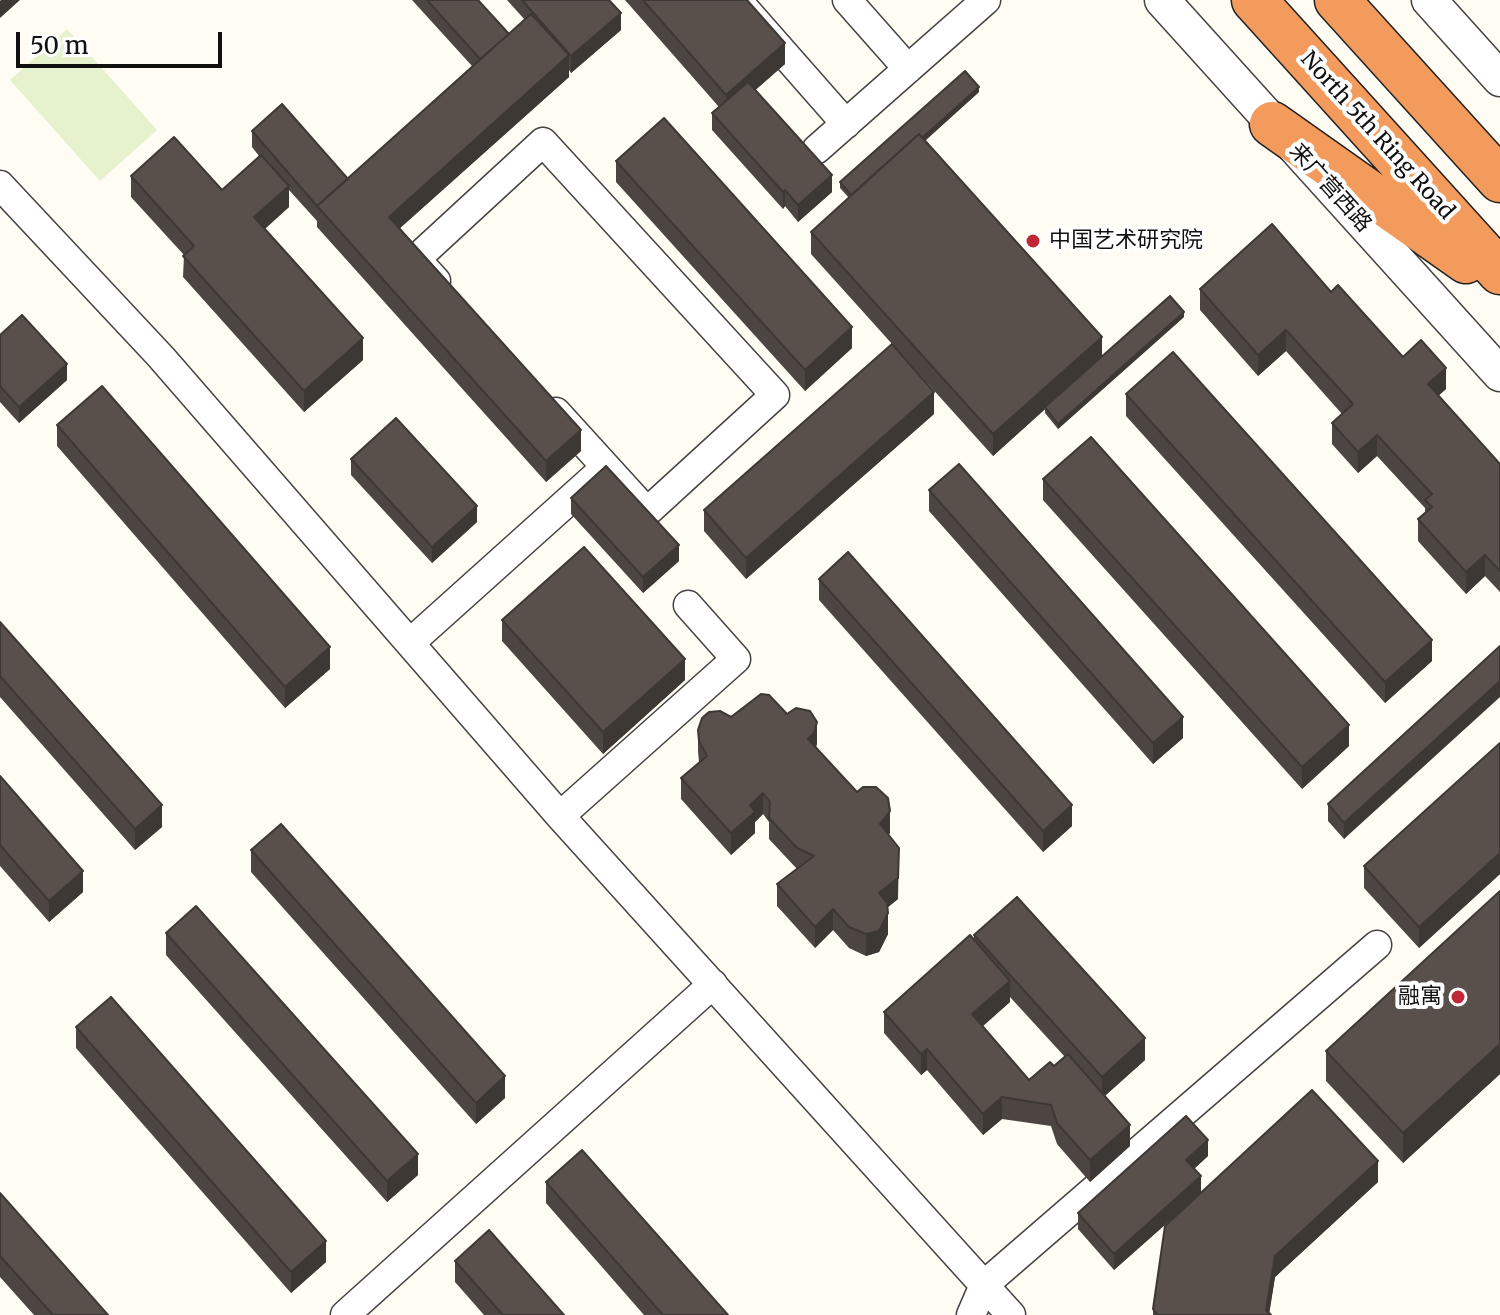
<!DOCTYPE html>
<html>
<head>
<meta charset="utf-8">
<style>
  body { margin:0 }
  #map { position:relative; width:1500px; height:1315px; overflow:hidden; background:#fffcf3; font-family:Merriweather,serif }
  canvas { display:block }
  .scale { position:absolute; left:16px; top:32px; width:206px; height:36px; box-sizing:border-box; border:4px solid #101010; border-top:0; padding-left:10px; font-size:24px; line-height:28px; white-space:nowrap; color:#101010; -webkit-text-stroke:6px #fff; paint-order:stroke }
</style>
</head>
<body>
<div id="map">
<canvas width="1500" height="1315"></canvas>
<div class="scale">50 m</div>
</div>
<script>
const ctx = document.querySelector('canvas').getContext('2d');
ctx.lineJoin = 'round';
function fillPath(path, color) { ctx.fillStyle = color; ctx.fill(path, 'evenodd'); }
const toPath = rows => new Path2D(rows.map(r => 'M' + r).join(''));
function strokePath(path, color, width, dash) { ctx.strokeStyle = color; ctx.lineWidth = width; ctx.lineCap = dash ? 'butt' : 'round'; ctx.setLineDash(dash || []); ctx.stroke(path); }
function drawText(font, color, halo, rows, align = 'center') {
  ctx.font = font + ' Merriweather,"Noto Sans SC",serif'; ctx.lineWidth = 8; ctx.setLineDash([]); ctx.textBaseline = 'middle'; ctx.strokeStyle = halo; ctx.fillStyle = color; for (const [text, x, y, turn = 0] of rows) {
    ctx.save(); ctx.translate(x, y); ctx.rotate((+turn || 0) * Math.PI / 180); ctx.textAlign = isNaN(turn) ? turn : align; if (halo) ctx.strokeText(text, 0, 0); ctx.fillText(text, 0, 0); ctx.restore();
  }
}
fillPath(toPath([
  [67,29,157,130,100,181,10,80]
]), '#e6f1ce');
const minor = toPath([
  [737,0,846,124],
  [847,0,908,69],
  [817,149,986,0],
  [0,185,161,357,560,816,1011,1315],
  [556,412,606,467],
  [410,643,606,467,647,512,775,395,543,142,416,259,436,281],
  [560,816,736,659,688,605],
  [345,1315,713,984],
  [971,1315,984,1285,1377,945]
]);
const tertiary = toPath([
  [1162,0,1500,374],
  [1429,0,1500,79]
]);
const motorway = toPath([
  [1254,0,1500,272],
  [1337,0,1500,180],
  [1272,124,1466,261]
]);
strokePath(minor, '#434343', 31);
strokePath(tertiary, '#434343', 37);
strokePath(motorway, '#212121', 47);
strokePath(minor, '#fff', 28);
strokePath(tertiary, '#fff', 34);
strokePath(motorway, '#f39b5d', 44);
fillPath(toPath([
  [412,0,478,0,509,34,525,20,507,0,609,0,621,30,571,73,569,70,569,77,400,228,581,451,546,482,317,227,317,221,289,190,289,207,265,229,363,360,304,412,183,277,184,255,131,197,131,176,222,190,259,156,252,147,252,131,348,179,472,66],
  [625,0,747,0,785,64,755,90,832,192,798,222,785,206,783,209,712,130,712,113,719,107],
  [979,92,925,141,1102,357,1184,317,1058,429,1045,413,1045,409,993,456,811,254,811,232,849,198,840,188,840,182],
  [616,161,852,348,805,391,616,182],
  [1200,289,1331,292,1403,357,1446,389,1438,396,1500,464,1500,592,1485,576,1466,594,1418,541,1418,519,1425,513,1425,508,1377,456,1358,473,1332,444,1332,423,1342,414,1286,351,1258,376,1200,310],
  [0,335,67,380,19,423,0,402],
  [1126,394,1432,661,1385,703,1126,416],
  [934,414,746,579,704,531,704,510],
  [57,425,330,669,285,708,57,446],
  [351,459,477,522,432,563,351,475],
  [1043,479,1349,746,1302,789,1043,500],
  [929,490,1183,738,1153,764,929,511],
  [571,498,679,561,643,593,571,514],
  [819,579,1072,826,1043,852,819,600],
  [502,620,685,680,603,754,502,641],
  [0,622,162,827,135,850,0,697],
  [1500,646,1344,839,1328,821,1328,804],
  [787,714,817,743,816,748,890,833,888,835,898,899,887,908,888,934,879,952,866,956,849,948,833,930,815,948,777,906,777,884,797,869,769,839,769,822,763,814,755,822,755,833,731,855,681,799,681,778,699,762,698,751,698,730,731,717],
  [1500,743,1500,874,1419,948,1364,888,1364,866],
  [0,776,83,892,49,922,0,866],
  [251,850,505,1098,476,1124,251,872],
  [1500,891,1500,1074,1403,1163,1326,1081,1326,1051],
  [166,933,418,1175,387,1202,166,955],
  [974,935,1145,1060,1105,1096,1130,1146,1090,1182,1057,1144,1051,1126,1002,1119,983,1135,927,1070,921,1075,884,1033,884,1012,974,939],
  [1010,997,1065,1057,1054,1066,1029,1080,982,1026,1010,1002],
  [76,1027,326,1262,291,1293,76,1048],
  [1208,1156,1194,1169,1201,1193,1378,1182,1275,1277,1269,1313,1271,1315,1153,1315,1153,1309,1195,1198,1114,1270,1078,1229,1078,1213],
  [546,1182,728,1315,644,1315,546,1203],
  [0,1193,108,1315,34,1315,0,1277],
  [455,1261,564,1315,484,1315,455,1282]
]), '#4d4541');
fillPath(toPath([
  [1,0,20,0,0,18,0,1],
  [621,13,621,30,571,73,571,56],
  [785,43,785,64,726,116,726,95],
  [569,55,569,77,389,238,389,217],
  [979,87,979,92,854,204,854,198],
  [832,175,832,192,798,222,798,205],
  [289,186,289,207,254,238,254,217],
  [785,190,785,206,783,209,783,192],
  [1184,312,1184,317,1058,429,1058,424],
  [852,327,852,348,805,391,805,370],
  [1286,330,1286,351,1258,376,1258,355],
  [1102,337,1102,358,993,456,993,434],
  [363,338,363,360,304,412,304,391],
  [67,364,67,380,19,423,19,407],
  [1446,368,1446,389,1428,405,1428,384],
  [934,392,934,414,746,579,746,558],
  [581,430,581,451,546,482,546,461],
  [1377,435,1377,456,1358,473,1358,452],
  [477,506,477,522,432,563,432,547],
  [679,545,679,561,643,593,643,577],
  [1485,555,1485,576,1466,594,1466,572],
  [1432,640,1432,661,1385,703,1385,682],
  [330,647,330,669,285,708,285,687],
  [685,659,685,680,603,754,603,732],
  [1500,681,1500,697,1344,839,1344,823],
  [1183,717,1183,738,1153,764,1153,743],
  [817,722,817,743,814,754,808,739],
  [1349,725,1349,746,1302,789,1302,767],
  [763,793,763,814,755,822,755,833,731,855,731,833,750,805],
  [162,805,162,827,135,850,135,829],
  [1072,805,1072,826,1043,852,1043,831],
  [890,811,890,833,880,845,880,824],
  [899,848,898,899,879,914,879,893],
  [1500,853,1500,874,1419,948,1419,927],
  [83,871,83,892,49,922,49,901],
  [833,909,833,930,815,948,815,927],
  [888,913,888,934,879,952,866,956,866,934],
  [1010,981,1010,1002,972,1036,972,1014],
  [1145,1038,1145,1060,1102,1098,1102,1077],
  [1500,1044,1500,1074,1403,1163,1403,1133],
  [927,1049,927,1070,921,1075,921,1054],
  [505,1076,505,1098,476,1124,476,1103],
  [1002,1097,1002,1119,983,1135,983,1114],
  [1130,1125,1130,1146,1090,1182,1090,1160],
  [1208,1140,1208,1156,1186,1176,1186,1160],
  [418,1154,418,1175,387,1202,387,1181],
  [1378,1161,1378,1182,1275,1277,1269,1315,1266,1310,1275,1256],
  [1201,1176,1201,1193,1114,1270,1114,1254],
  [326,1241,326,1262,291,1293,291,1272]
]), '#3e3835');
const building = toPath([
  [427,0,478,0,509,34,480,59,427,0],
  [522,0,609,0,621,13,571,56,522,0],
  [643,0,747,0,785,43,726,95,643,0],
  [531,14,569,55,389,217,581,430,546,461,317,206,531,14],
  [965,71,979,87,922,138,919,134,851,195,840,182,965,71],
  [748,82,832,175,798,205,785,190,783,192,712,113,748,82],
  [282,104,348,179,317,206,252,131,282,104],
  [664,118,852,327,805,370,616,161,664,118],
  [919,134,1102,337,993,434,811,232,919,134],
  [174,137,222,190,261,155,289,186,254,217,363,338,304,391,183,256,194,246,131,176,174,137],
  [1272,224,1331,292,1338,285,1403,357,1421,340,1446,368,1428,384,1500,464,1500,571,1485,555,1466,572,1418,519,1432,507,1425,500,1432,494,1377,435,1358,452,1332,423,1353,404,1286,330,1258,355,1200,289,1272,224],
  [1170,296,1184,312,1058,424,1045,407,1170,296],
  [22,315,67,364,19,407,0,386,0,335,22,315],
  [892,344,934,392,746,558,704,510,892,344],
  [1173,352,1432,640,1385,682,1126,394,1173,352],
  [102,386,330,647,285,687,57,425,102,386],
  [396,418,477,506,432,547,351,459,396,418],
  [1091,437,1349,725,1302,767,1043,479,1091,437],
  [959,464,1183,717,1153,743,929,490,959,464],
  [606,466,679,545,643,577,571,498,606,466],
  [584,547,685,659,603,732,502,620,584,547],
  [848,552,1072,805,1043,831,819,579,848,552],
  [0,622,162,805,135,829,0,676,0,622],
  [1500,646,1500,681,1344,823,1328,804,1500,646],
  [761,694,769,695,787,714,796,708,810,711,817,722,814,733,808,739,857,792,863,787,876,787,888,798,890,811,880,824,899,848,898,878,879,893,887,903,888,913,879,931,866,934,849,927,833,909,815,927,777,884,814,856,797,848,769,818,770,802,763,793,750,805,755,812,731,833,681,778,707,756,699,741,698,730,702,718,709,712,720,711,731,717,761,694],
  [1500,743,1500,853,1419,927,1364,866,1500,743],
  [0,776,83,871,49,901,0,845,0,776],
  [281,824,505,1076,476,1103,251,850,281,824],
  [1500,891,1500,1044,1403,1133,1326,1051,1500,891],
  [1017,897,1145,1038,1102,1077,974,935,1017,897],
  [196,906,418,1154,387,1181,166,933,196,906],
  [970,935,1010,981,972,1014,1029,1080,1050,1062,1054,1066,1068,1054,1130,1125,1090,1160,1057,1123,1051,1105,1002,1097,983,1114,927,1049,921,1054,884,1012,970,935],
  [111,997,326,1241,291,1272,76,1027,111,997],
  [1312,1090,1378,1161,1275,1256,1266,1310,1271,1315,1158,1315,1153,1309,1165,1226,1312,1090],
  [1186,1116,1208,1140,1186,1160,1201,1176,1114,1254,1078,1213,1186,1116],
  [582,1150,728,1315,663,1315,546,1182,582,1150],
  [0,1193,108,1315,53,1315,0,1256,0,1193],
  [489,1230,564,1315,503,1315,455,1261,489,1230]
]);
fillPath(building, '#59504c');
strokePath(building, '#3e3835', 2);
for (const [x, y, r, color] of [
  [1033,241,8,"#c02836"],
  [1458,997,8,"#c02836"]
]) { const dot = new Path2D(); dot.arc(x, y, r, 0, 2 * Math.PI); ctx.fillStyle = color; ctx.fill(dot); strokePath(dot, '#fff', 3); }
drawText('22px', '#101010', '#fff', [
  ["North 5th Ring Road",1377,136,48],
  ["来广营西路",1330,188,48]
]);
drawText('22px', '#101010', '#fff', [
  ["中国艺术研究院",1049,241],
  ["融寓",1442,997,"right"]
], 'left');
</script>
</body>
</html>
